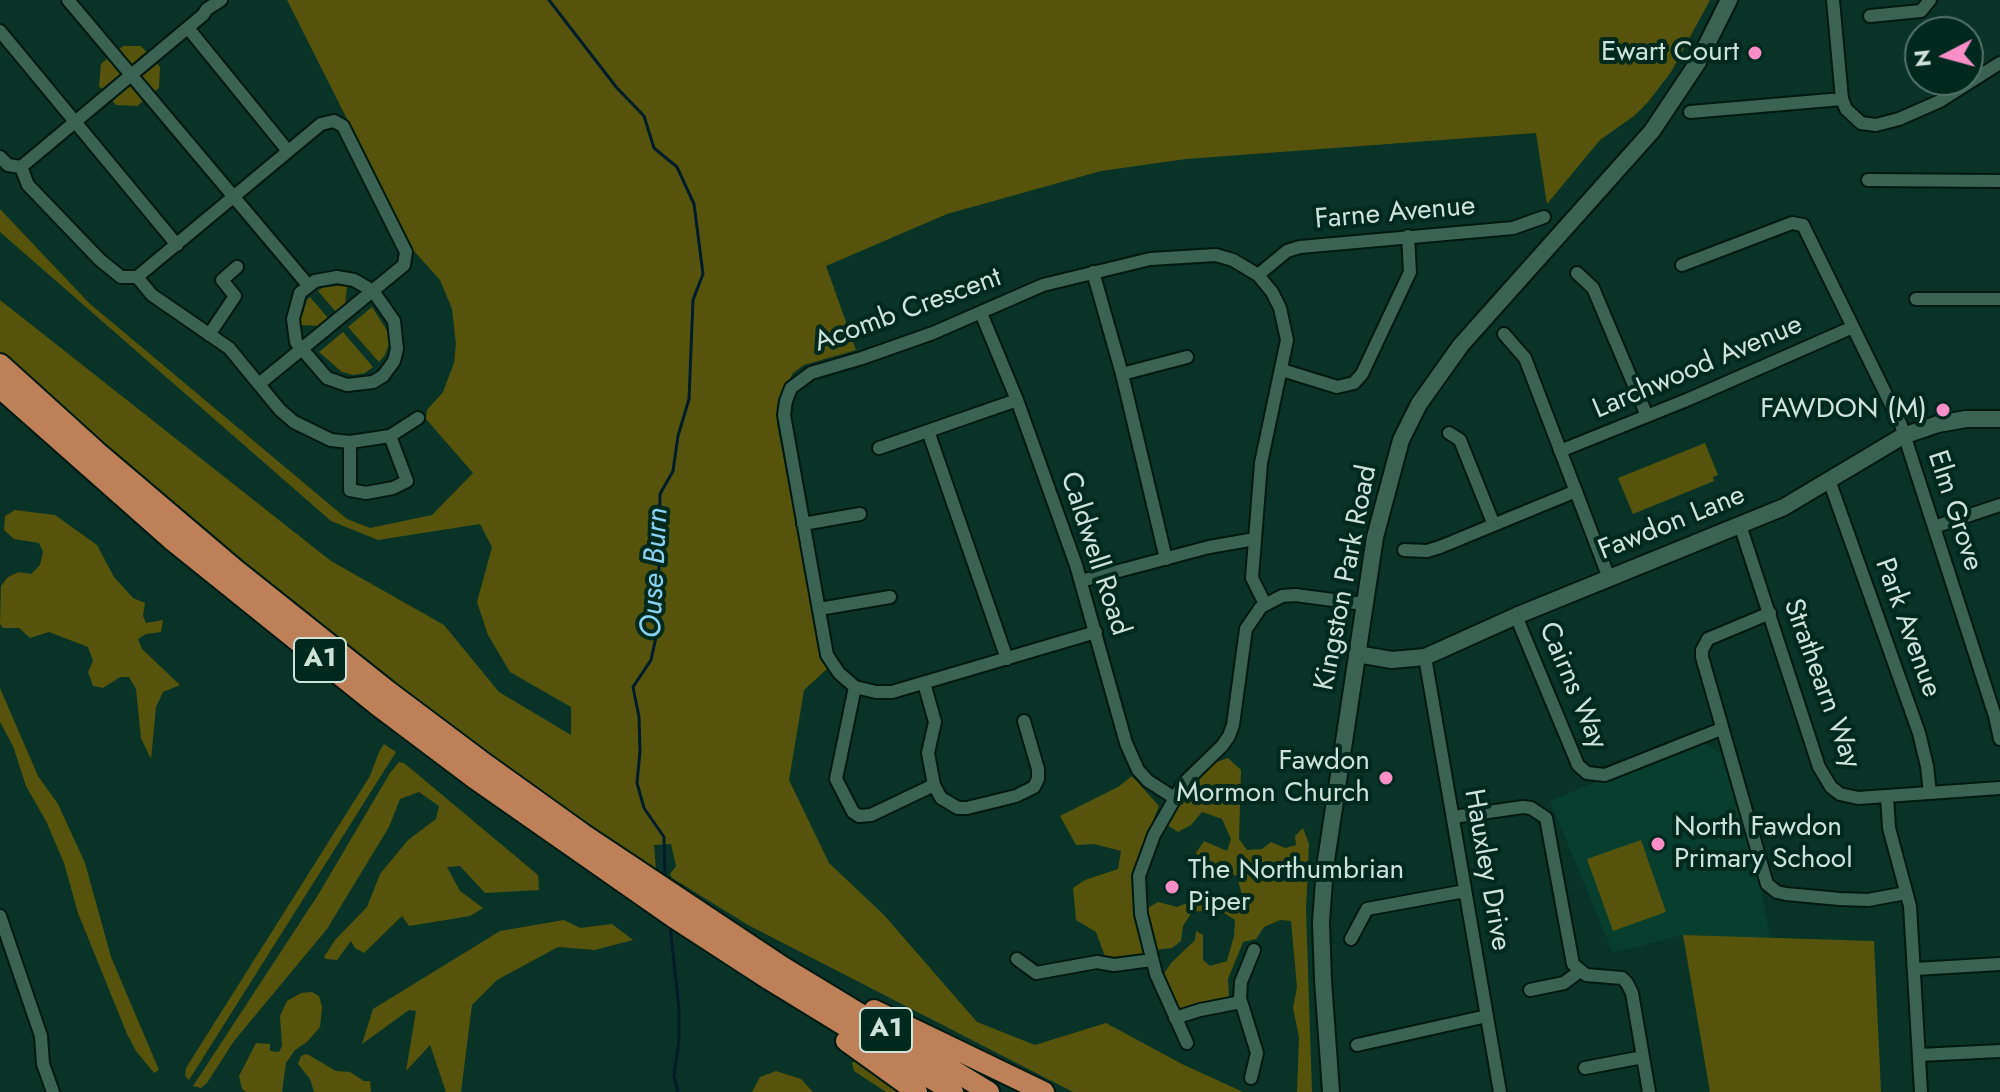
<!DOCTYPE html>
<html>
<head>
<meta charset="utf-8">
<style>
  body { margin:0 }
  #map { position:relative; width:2000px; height:1092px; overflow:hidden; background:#093326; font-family:Jost,sans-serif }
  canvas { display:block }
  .north { position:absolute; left:1904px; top:16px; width:80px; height:80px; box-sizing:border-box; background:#00291d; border:2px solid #527368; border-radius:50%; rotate:264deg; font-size:22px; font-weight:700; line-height:32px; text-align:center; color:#cde2d9 }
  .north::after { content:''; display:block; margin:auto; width:28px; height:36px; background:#fa8fc8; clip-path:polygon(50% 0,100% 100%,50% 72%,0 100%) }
</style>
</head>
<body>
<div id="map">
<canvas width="2000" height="1092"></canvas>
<div class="north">N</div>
</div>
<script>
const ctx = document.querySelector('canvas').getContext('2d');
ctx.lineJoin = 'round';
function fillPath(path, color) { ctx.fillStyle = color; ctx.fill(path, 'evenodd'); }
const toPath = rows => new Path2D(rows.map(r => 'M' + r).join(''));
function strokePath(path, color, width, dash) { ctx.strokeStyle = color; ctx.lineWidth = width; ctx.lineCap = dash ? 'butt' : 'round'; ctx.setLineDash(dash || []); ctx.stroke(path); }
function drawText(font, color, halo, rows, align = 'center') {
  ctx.font = font + ' Jost,sans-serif'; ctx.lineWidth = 8; ctx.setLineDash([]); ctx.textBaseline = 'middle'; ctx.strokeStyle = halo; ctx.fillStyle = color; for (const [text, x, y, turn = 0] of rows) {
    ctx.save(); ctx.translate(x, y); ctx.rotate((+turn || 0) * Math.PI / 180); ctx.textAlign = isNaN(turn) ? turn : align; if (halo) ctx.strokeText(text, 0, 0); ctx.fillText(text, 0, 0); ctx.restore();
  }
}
fillPath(toPath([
  [1705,743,1721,754,1761,886,1770,938,1683,935,1613,953,1550,801,1606,778]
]), '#073e2e');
fillPath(toPath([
  [287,0,1710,0,1671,72,1648,102,1634,116,1600,140,1547,204,1536,133,1186,159,1101,171,947,214,826,266,856,350,804,365,793,373,779,403,777,423,823,661,828,668,804,690,789,780,829,863,884,915,977,1022,1035,1045,1106,1023,1182,1064,1243,1092,1073,1092,748,925,672,878,670,874,676,866,671,844,654,845,656,869,531,787,436,717,259,577,153,487,0,351,0,300,331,561,444,625,499,692,571,735,571,707,510,672,488,635,477,602,492,547,480,524,378,540,331,521,0,232,0,209,89,303,347,519,370,528,432,515,473,473,426,419,427,410,443,392,454,363,456,344,452,309,440,280,413,250],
  [123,46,141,46,160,67,159,88,137,106,116,105,99,86,101,64],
  [344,285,347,287,345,304,336,312,318,291,322,288],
  [310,297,328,318,318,326,301,325,300,322,307,300],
  [372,307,388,332,389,344,385,355,379,362,348,327],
  [343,332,373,367,365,373,353,375,342,372,319,352],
  [1705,443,1718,475,1713,477,1714,481,1633,514,1618,478],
  [15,510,55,515,97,545,114,577,133,598,145,603,143,616,146,623,163,620,161,632,146,634,138,639,142,649,180,685,163,692,156,707,151,759,141,738,136,689,129,677,120,677,103,688,93,686,88,672,93,661,88,647,49,632,30,638,19,628,3,628,0,624,1,586,8,577,19,572,31,574,40,565,43,552,39,543,14,539,4,530,5,516],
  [0,688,38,776,58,804,85,863,111,957,159,1070,154,1073,136,1051,127,1034,78,913,64,863,46,821,26,786,13,746,0,722],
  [384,744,396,752,189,1080,185,1076,186,1068,370,776,379,752],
  [1228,758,1241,770,1239,839,1247,850,1262,849,1271,842,1285,848,1296,845,1295,836,1303,828,1309,844,1306,910,1312,1092,1297,1092,1299,1037,1293,1008,1297,987,1291,921,1280,920,1264,927,1256,939,1243,942,1228,979,1229,997,1199,1007,1177,1008,1167,990,1164,974,1171,963,1195,940,1196,931,1203,935,1203,960,1210,966,1227,961,1234,936,1235,920,1218,909,1192,912,1183,926,1181,941,1172,948,1154,950,1146,909,1158,902,1177,907,1195,900,1237,906,1242,895,1237,876,1204,866,1196,853,1204,841,1227,851,1231,839,1222,819,1202,812,1191,825,1178,832,1167,825,1186,788,1211,764],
  [399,762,404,763,538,875,539,890,485,893,460,866,447,867,460,891,483,908,470,916,409,926,402,916,364,953,355,948,351,941,337,960,326,959,324,957,335,940,367,907,380,874,408,840,436,819,439,806,419,792,400,799,389,827,327,929,234,1041,207,1083,201,1088,193,1086,318,895,390,773],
  [1132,776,1159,806,1133,872,1134,917,1146,955,1106,959,1096,932,1076,920,1073,888,1085,880,1118,869,1121,851,1094,844,1076,845,1060,816,1118,787],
  [1641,840,1666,912,1613,931,1587,859],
  [564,920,580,928,612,924,633,940,595,950,558,947,497,980,472,1005,461,1092,446,1092,430,1045,406,1071,416,1011,409,1010,362,1044,373,1009,500,931],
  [1683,935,1874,941,1881,1092,1710,1092],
  [312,992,319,996,322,1007,320,1027,307,1042,295,1050,286,1063,282,1092,246,1092,242,1089,239,1076,256,1043,270,1044,270,1051,279,1052,282,1046,280,1016,287,1001,301,993],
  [307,1054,336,1071,350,1072,364,1081,370,1081,371,1092,314,1092,310,1079,298,1064,301,1056],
  [859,1059,908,1092,886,1092,854,1071,852,1063],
  [776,1071,801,1079,813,1092,752,1092,760,1077]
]), '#56540c');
strokePath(toPath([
  [549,0,617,88,644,116,654,148,677,167,694,204,703,274,693,300,689,399,678,436,673,471,660,494,658,628,651,660,633,687,639,717,640,751,637,783,644,808,664,837,665,878],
  [670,925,679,1009,679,1040,674,1076,678,1092]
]), '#001c29', 3);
const minor = toPath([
  [68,0,308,285],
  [1833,0,1842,99,1846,109,1861,123,1876,125,1899,119,1940,101,2000,63],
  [1870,16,1921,11,1930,0],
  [188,28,288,151],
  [0,31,177,245],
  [1690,112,1842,99],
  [0,157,8,165,21,167,28,185,100,260,121,277,137,277,152,295,229,348,280,410,294,422,331,440,350,442,390,436,418,418],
  [21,167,203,15,207,9,221,0],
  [1868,180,2000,181],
  [1682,265,1792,223,1803,225,1901,425,1995,716,2000,739],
  [1093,272,1122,374,1166,559],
  [1577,273,1593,288,1647,416],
  [1258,275,1287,251,1300,247,1513,228,1544,217],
  [137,277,321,124,334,121,343,126,406,252,404,265,259,384],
  [337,277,354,280,373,291,394,321,397,349,394,361,383,376,373,382,347,385,327,378,296,342,293,319,300,293,315,281,337,277],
  [1916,299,2000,299],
  [981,313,1017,400,1076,565,1126,743,1138,770,1148,781,1173,797],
  [1504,334,1525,358,1609,578],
  [209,335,235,296,222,280,237,267],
  [1282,370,1337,387,1354,383,1362,374,1410,272,1408,236],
  [1122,374,1187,357],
  [928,431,1007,659],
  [1449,433,1460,440,1494,525],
  [350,442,350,490,366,493,393,488,407,481,390,436],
  [879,448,1017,400],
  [1560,451,1689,399,1853,327],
  [1829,480,1919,733,1927,766,1930,793],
  [803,524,860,514],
  [1740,525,1819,767,1831,787,1840,794,1858,798,2000,788],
  [1934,527,2000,505],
  [1404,550,1427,551,1440,547,1576,491],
  [1081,581,1209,547,1255,539],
  [819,609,890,597],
  [1770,613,1708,639,1702,650,1702,657,1767,884,1777,892,1786,894,1840,899,1868,900,1906,893],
  [1516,616,1578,765,1587,773,1605,775,1721,729],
  [1096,632,892,692,876,692,855,687,839,673,827,655,784,415,786,401,791,388,811,373,862,358,933,333,1043,285,1150,259,1216,255,1233,260,1258,275,1272,292,1280,308,1287,340,1261,463,1252,578,1265,604],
  [1425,657,1500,1092],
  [924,683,935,722,928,753,934,785,941,798,958,808,967,808,1016,796,1034,787,1038,779,1038,769,1024,721],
  [855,687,836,779,853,812,859,816,871,815,934,785],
  [1887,796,1889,828,1910,906,1921,1092],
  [1453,817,1523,807,1531,808,1546,818,1573,964,1586,975,1622,978,1627,983,1632,993,1649,1092],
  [0,916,41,1036,43,1064,53,1092],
  [1351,939,1367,909,1465,891],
  [1017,959,1036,973,1097,962,1114,965,1152,960],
  [1915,969,2000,964],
  [1530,990,1564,983,1580,971],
  [1175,1018,1200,1010,1241,1002],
  [1187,1043,1156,974,1141,914,1139,876,1154,835,1183,784,1222,746,1229,736,1233,725,1246,629,1261,607,1282,596,1295,595,1364,604],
  [1357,1045,1487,1016],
  [1919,1055,2000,1051],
  [1585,1068,1643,1057],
  [1251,1078,1257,1053,1240,998,1241,982,1254,950]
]);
const tertiary = toPath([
  [1357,654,1392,660,1425,657,1516,616,1784,507,1903,436,1938,424,1966,419,2000,419],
  [1331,1092,1323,980,1321,922,1325,867,1375,537,1401,440,1419,404,1461,345,1652,131,1698,62,1729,0]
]);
const trunk = toPath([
  [0,364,96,451,236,570,388,691,484,763,583,834,783,967,989,1092],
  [0,388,173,541,377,705,474,778,673,917,770,980,953,1092],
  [874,1010,1044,1092],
  [846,1041,917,1092]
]);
strokePath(minor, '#001910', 16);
strokePath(tertiary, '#001910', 20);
strokePath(trunk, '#001910', 24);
strokePath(minor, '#3b6354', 12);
strokePath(tertiary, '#3b6354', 16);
strokePath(trunk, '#be8058', 20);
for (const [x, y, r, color] of [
  [1755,53,8,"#fa8fc8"],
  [1943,410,8,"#fa8fc8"],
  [1386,778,8,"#fa8fc8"],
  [1658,844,8,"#fa8fc8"],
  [1172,887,8,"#fa8fc8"]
]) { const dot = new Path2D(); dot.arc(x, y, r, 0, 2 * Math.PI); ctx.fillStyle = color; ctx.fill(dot); strokePath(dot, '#00291d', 3); }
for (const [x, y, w] of [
  [320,660,52],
  [886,1030,52]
]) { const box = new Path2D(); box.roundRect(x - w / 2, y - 22, w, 44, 6); ctx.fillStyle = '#00291d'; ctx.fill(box); strokePath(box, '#cde2d9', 2); }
drawText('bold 26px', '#cde2d9', null, [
  ["A1",320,660],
  ["A1",886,1030]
]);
drawText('28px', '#cde2d9', '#00291d', [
  ["Ewart Court",1739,53],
  ["FAWDON (M)",1927,410],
  ["Fawdon",1370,762],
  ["Mormon Church",1370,794],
  ["North Fawdon",1674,828,"left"],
  ["Primary School",1674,860,"left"],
  ["The Northumbrian",1188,871,"left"],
  ["Piper",1188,903,"left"]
], 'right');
drawText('28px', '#cde2d9', '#00291d', [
  ["Farne Avenue",1395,214,-5],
  ["Acomb Crescent",908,311,-20],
  ["Larchwood Avenue",1698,368,-23],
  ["Elm Grove",1954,511,72],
  ["Fawdon Lane",1672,524,-22],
  ["Caldwell Road",1094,554,72],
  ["Kingston Park Road",1347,578,-79],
  ["Park Avenue",1907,628,70],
  ["Strathearn Way",1821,684,70],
  ["Cairns Way",1572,686,67],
  ["Hauxley Drive",1486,870,80]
]);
drawText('italic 30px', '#88d2f3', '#00291d', [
  ["Ouse Burn",656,573,-87]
]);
</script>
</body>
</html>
